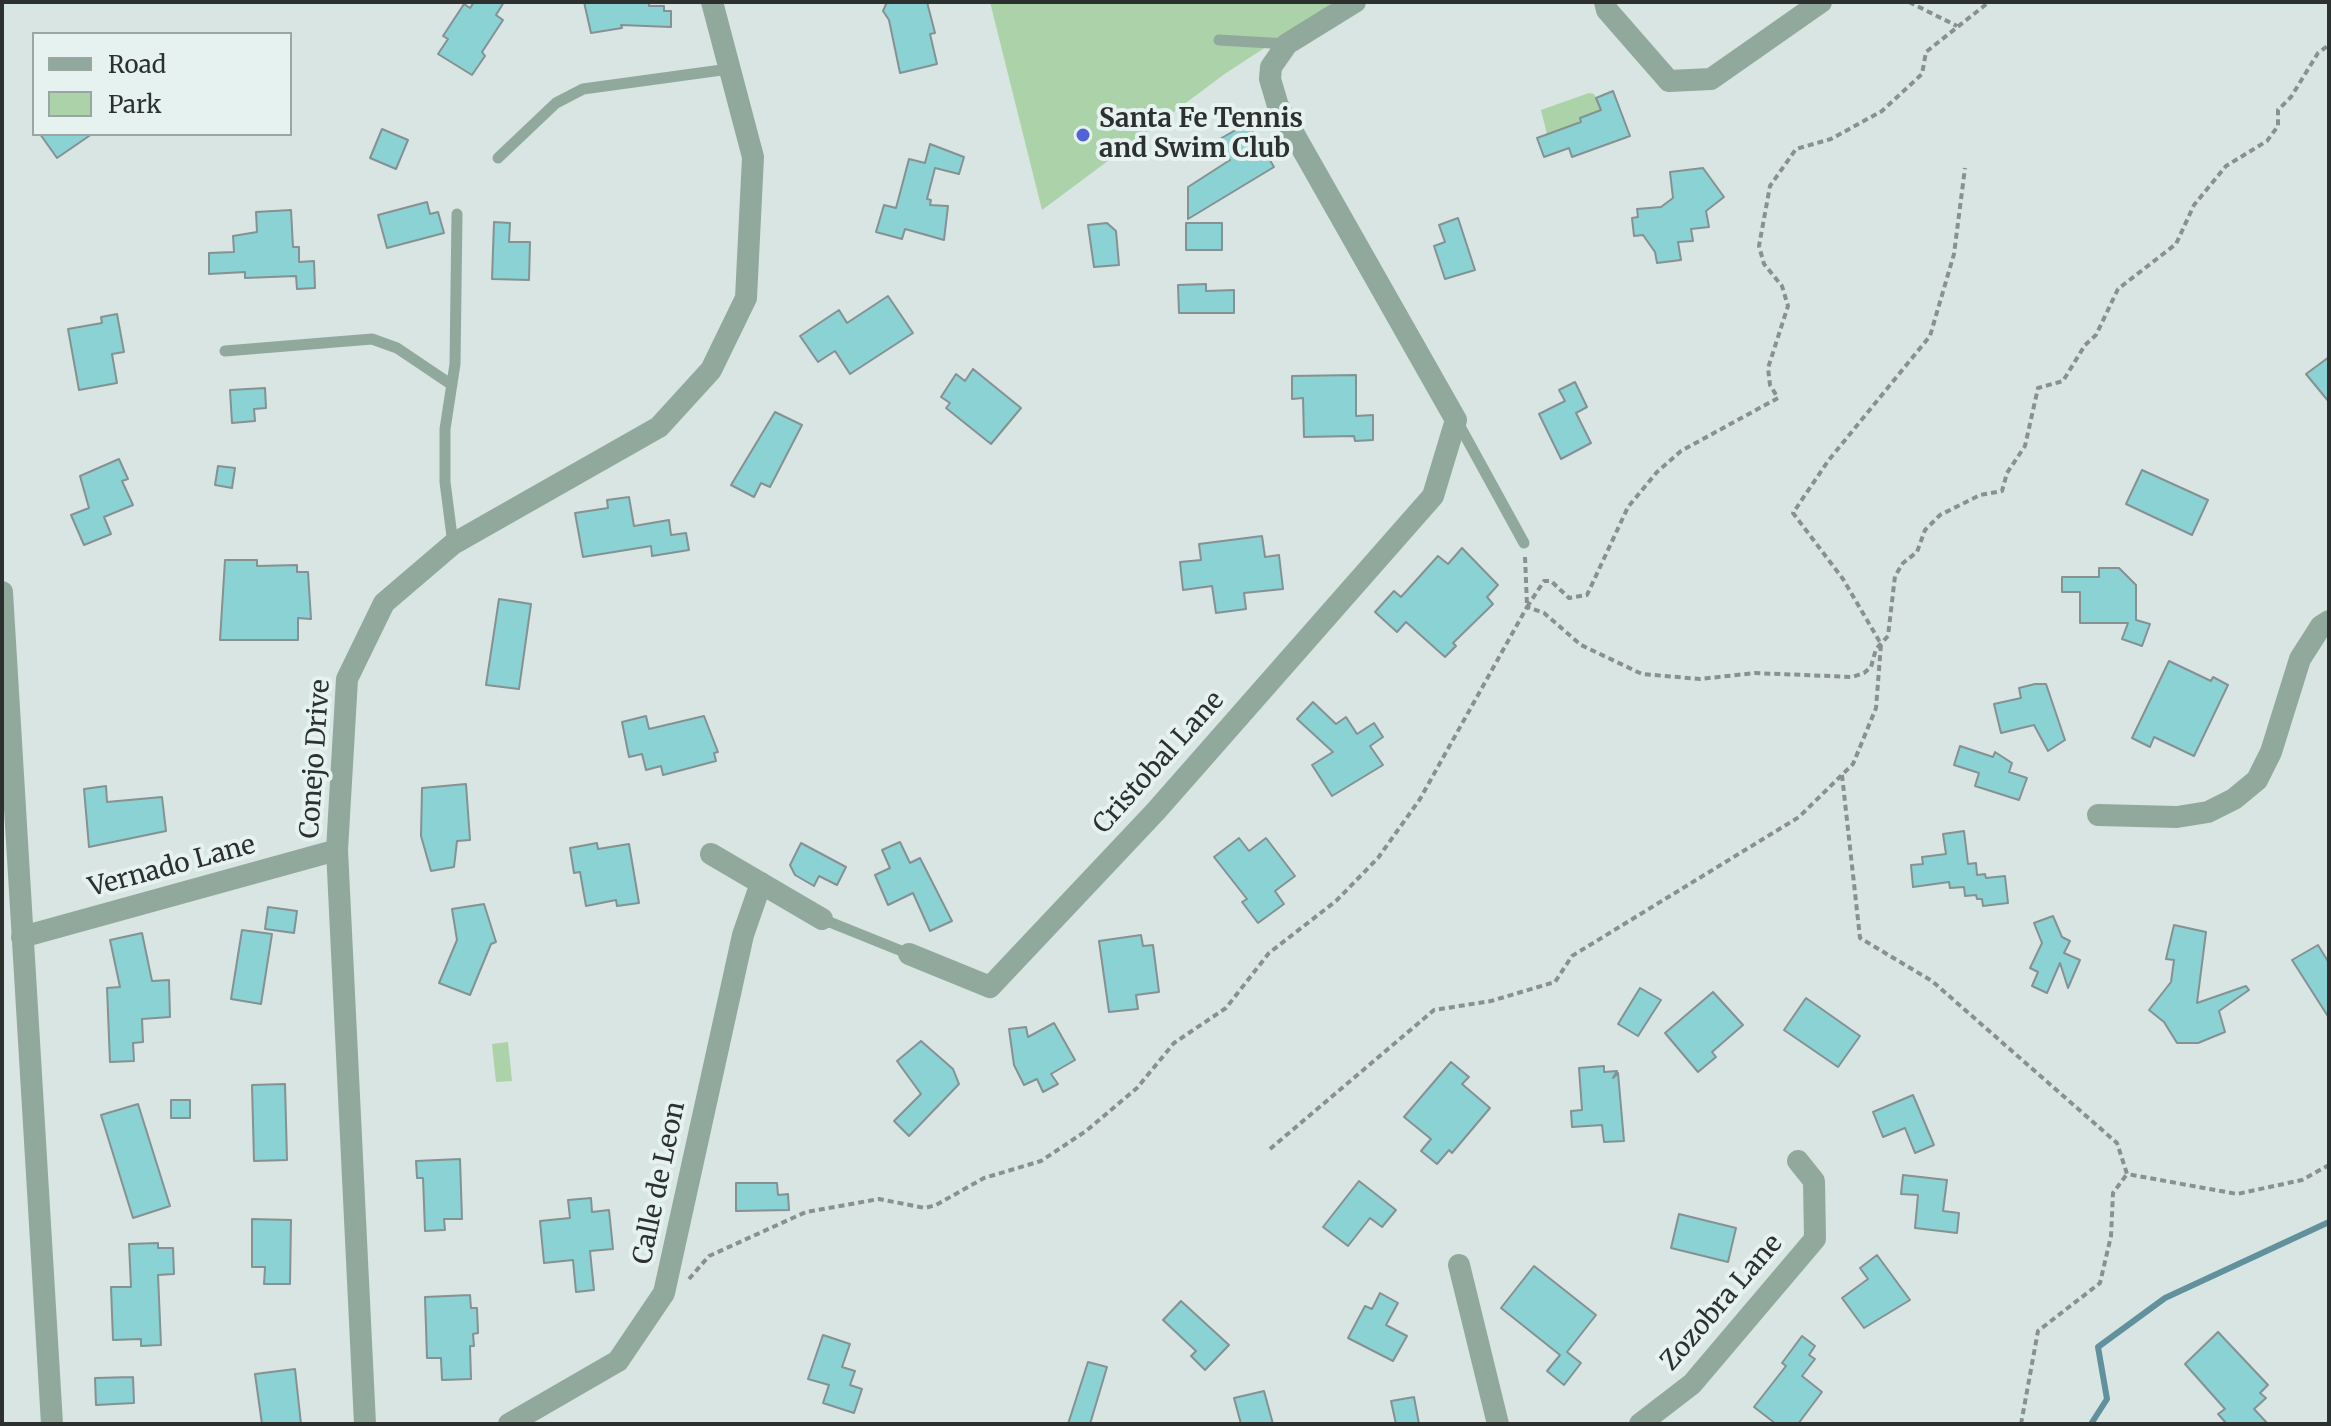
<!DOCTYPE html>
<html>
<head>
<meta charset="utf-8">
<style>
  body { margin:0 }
  #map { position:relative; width:2331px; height:1426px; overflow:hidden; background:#d8e5e2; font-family:Merriweather,serif }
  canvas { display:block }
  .frame { position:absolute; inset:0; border:4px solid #2c3130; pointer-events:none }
  .legend { position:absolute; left:32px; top:32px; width:260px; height:104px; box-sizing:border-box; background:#e5f2ef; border:2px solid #9ba5a3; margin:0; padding:10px 14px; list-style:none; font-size:24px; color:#2c3130 }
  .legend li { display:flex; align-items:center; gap:16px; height:40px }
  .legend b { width:40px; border:2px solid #9ba5a3 }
</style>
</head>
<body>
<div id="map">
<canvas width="2331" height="1426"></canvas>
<div class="frame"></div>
<ul class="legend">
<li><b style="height:10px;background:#91a99c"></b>Road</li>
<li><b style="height:22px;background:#abd2a8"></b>Park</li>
</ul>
</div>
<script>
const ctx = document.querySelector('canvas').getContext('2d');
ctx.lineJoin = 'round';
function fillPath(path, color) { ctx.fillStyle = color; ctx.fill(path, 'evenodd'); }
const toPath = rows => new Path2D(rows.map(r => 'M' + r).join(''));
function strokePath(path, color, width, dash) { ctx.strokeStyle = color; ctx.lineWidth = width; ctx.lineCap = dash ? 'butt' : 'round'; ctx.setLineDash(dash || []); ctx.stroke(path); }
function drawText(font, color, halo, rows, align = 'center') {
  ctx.font = font + ' Merriweather,serif'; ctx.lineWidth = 8; ctx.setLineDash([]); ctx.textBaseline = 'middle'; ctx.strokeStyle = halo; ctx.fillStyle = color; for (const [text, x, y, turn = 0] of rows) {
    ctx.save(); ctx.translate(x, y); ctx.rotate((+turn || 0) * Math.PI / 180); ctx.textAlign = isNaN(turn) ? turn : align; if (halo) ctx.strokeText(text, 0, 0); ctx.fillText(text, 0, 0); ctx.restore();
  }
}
fillPath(toPath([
  [990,2,1335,2,1226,73,1042,210],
  [1589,93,1594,94,1602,114,1547,134,1541,110],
  [508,1042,512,1081,496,1082,492,1044]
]), '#abd2a8');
strokePath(toPath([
  [2091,1424,2107,1399,2098,1347,2165,1298,2329,1222]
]), '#62919e', 6);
const building = toPath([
  [474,2,504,2,496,15,503,20,482,52,485,56,472,75,438,54,448,39,443,36,464,4,470,8,474,2],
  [584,2,649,2,649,6,664,6,664,11,671,11,671,27,621,25,622,28,591,33,584,2],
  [887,2,927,2,935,33,930,34,937,64,900,73,889,20,883,11,887,2],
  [1613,91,1630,136,1572,157,1569,148,1544,157,1537,138,1581,122,1580,118,1601,110,1596,98,1613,91],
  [1248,123,1274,167,1188,219,1188,187,1230,160,1218,140,1248,123],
  [382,129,408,140,396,169,370,158,382,129],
  [40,134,92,134,57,158,40,134],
  [930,144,964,157,959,174,935,168,927,199,931,200,930,205,948,206,944,240,905,229,902,239,876,232,884,205,896,208,909,159,925,163,930,144],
  [1703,168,1724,197,1706,211,1709,227,1691,229,1693,241,1678,242,1681,260,1657,263,1655,252,1643,235,1634,236,1632,218,1638,217,1637,209,1661,207,1673,198,1670,172,1703,168],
  [427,202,430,214,438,212,444,233,387,248,378,215,427,202],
  [291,210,293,247,299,247,299,262,314,261,315,288,297,289,296,276,245,278,245,272,209,274,209,253,234,252,233,236,257,232,256,212,291,210],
  [1458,218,1475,270,1445,279,1434,246,1445,242,1439,225,1458,218],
  [494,222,510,223,509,242,530,242,529,280,492,279,494,222],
  [1107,223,1116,231,1119,265,1094,267,1088,225,1107,223],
  [1186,223,1222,223,1222,250,1186,250,1186,223],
  [1206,284,1206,291,1234,290,1234,313,1179,313,1178,285,1206,284],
  [888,296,913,333,850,374,835,351,818,362,800,336,839,310,847,323,888,296],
  [117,314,124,352,112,354,117,383,79,390,68,329,102,323,101,317,117,314],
  [2329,357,2329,402,2306,374,2329,357],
  [973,369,1021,408,991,444,946,408,950,403,941,397,956,374,965,381,973,369],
  [1356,375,1356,416,1373,415,1373,440,1355,441,1354,436,1304,437,1303,398,1292,399,1292,376,1356,375],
  [1575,382,1587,407,1576,413,1591,443,1561,459,1539,414,1565,401,1559,390,1575,382],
  [265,388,266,408,254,409,255,421,232,423,230,390,265,388],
  [775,412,802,425,770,487,761,483,754,497,731,485,775,412],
  [119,459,128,479,122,481,133,505,104,517,111,534,84,545,71,515,89,508,80,476,119,459],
  [218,466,235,468,232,488,215,485,218,466],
  [2142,470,2208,500,2192,535,2126,504,2142,470],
  [629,497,634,526,669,520,671,535,686,533,689,550,652,556,651,546,583,557,575,513,608,508,607,500,629,497],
  [1262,536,1265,557,1279,555,1283,589,1244,593,1246,609,1216,613,1212,586,1183,590,1180,562,1201,560,1199,544,1262,536],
  [1462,548,1498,585,1487,597,1493,604,1453,643,1456,646,1445,657,1406,622,1397,632,1375,612,1394,591,1401,597,1438,556,1448,564,1462,548],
  [225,560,257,560,257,566,297,565,297,572,308,572,311,619,298,618,298,640,220,640,225,560],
  [2099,568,2119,568,2136,585,2136,620,2150,624,2142,646,2122,639,2128,623,2080,623,2080,592,2062,592,2062,577,2099,577,2099,568],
  [499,599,531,604,519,689,486,685,499,599],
  [2169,661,2211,681,2213,677,2228,685,2194,756,2154,737,2150,747,2132,738,2169,661],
  [2035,684,2046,684,2065,740,2048,751,2034,725,2001,733,1994,704,2021,698,2019,688,2035,684],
  [1313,702,1336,724,1346,717,1357,734,1374,723,1383,737,1370,746,1383,765,1332,796,1312,765,1333,752,1297,719,1313,702],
  [646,716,649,729,704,716,718,752,714,753,716,761,663,775,661,766,646,770,642,754,629,757,622,722,646,716],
  [1960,746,1993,757,1995,752,2012,763,2009,772,2027,778,2019,800,1975,786,1979,773,1954,765,1960,746],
  [466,784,470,840,457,841,454,867,431,871,421,836,422,788,466,784],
  [106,786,107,802,162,797,166,831,89,847,84,789,106,786],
  [1964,831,1968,864,1976,863,1977,875,1985,874,1986,878,2005,876,2008,903,1983,906,1982,899,1977,899,1976,895,1965,896,1964,887,1950,888,1949,882,1913,887,1911,865,1923,864,1922,857,1946,854,1943,834,1964,831],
  [1239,838,1249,851,1266,838,1295,876,1275,891,1284,904,1258,923,1242,902,1247,899,1214,857,1239,838],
  [900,842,910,863,920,858,952,921,930,931,913,893,888,905,875,875,890,868,882,850,900,842],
  [597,843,598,849,629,844,639,903,617,906,616,900,586,906,580,872,574,873,570,848,597,843],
  [801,843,846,867,837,885,819,876,814,886,795,875,790,865,801,843],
  [484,904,496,942,491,944,470,995,439,983,457,940,452,909,484,904],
  [268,907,297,911,294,933,265,929,268,907],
  [2053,916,2062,937,2070,941,2064,953,2080,960,2068,988,2060,963,2047,993,2032,986,2038,972,2030,968,2042,943,2034,923,2053,916],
  [2174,925,2206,932,2197,1003,2246,986,2249,990,2219,1011,2225,1032,2198,1043,2177,1043,2164,1022,2149,1010,2171,982,2174,960,2166,959,2174,925],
  [242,930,272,934,261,1004,231,999,242,930],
  [142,933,152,981,169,980,170,1017,142,1019,143,1042,133,1043,134,1061,110,1062,107,988,120,987,110,940,142,933],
  [1141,935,1143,946,1153,945,1159,992,1136,995,1138,1009,1109,1012,1099,941,1141,935],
  [2318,945,2329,963,2329,1018,2292,960,2318,945],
  [1640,988,1661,1000,1638,1036,1618,1024,1640,988],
  [1713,992,1743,1025,1712,1052,1716,1057,1698,1072,1665,1033,1713,992],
  [1806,998,1860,1036,1838,1067,1784,1030,1806,998],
  [1054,1023,1075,1060,1051,1074,1058,1084,1043,1092,1037,1079,1024,1085,1014,1065,1009,1029,1026,1027,1028,1037,1054,1023],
  [921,1041,953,1069,959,1084,909,1136,894,1121,921,1094,897,1061,921,1041],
  [1451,1062,1469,1077,1462,1084,1490,1108,1452,1153,1449,1150,1437,1164,1421,1151,1431,1139,1404,1117,1451,1062],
  [1604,1066,1604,1072,1617,1071,1613,1078,1618,1073,1624,1141,1604,1142,1602,1125,1572,1127,1571,1111,1582,1110,1579,1068,1604,1066],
  [285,1084,287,1160,254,1161,252,1085,285,1084],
  [1913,1095,1934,1145,1915,1153,1905,1128,1883,1137,1873,1112,1913,1095],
  [171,1100,190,1100,190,1118,171,1118,171,1100],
  [138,1104,170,1206,133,1218,101,1115,138,1104],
  [460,1159,462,1219,444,1219,445,1230,425,1231,423,1178,417,1178,416,1161,460,1159],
  [1903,1175,1947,1180,1943,1211,1959,1213,1957,1233,1915,1228,1918,1195,1901,1194,1903,1175],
  [1359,1181,1396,1210,1382,1227,1370,1218,1348,1246,1323,1227,1359,1181],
  [736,1183,777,1183,778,1195,788,1194,789,1210,736,1211,736,1183],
  [591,1198,592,1212,609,1210,613,1249,590,1251,594,1290,576,1292,573,1260,544,1263,540,1221,570,1218,568,1200,591,1198],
  [1679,1214,1736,1228,1728,1262,1671,1248,1679,1214],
  [252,1219,291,1220,290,1284,264,1284,265,1267,252,1267,252,1219],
  [158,1243,158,1248,173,1248,174,1274,158,1275,161,1345,141,1346,141,1339,113,1340,111,1287,131,1287,129,1244,158,1243],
  [1877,1255,1910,1300,1864,1328,1842,1298,1868,1279,1860,1268,1877,1255],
  [1534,1266,1596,1315,1567,1352,1581,1363,1564,1385,1547,1371,1560,1355,1501,1308,1534,1266],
  [1380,1293,1398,1303,1386,1325,1407,1336,1393,1361,1348,1338,1365,1306,1372,1309,1380,1293],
  [470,1295,471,1308,477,1308,478,1333,473,1334,474,1346,470,1346,471,1379,442,1380,441,1358,427,1358,425,1297,470,1295],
  [1181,1301,1229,1345,1205,1370,1191,1356,1196,1351,1163,1320,1181,1301],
  [2218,1332,2268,1385,2260,1393,2266,1398,2254,1409,2268,1424,2227,1424,2218,1414,2225,1409,2185,1364,2218,1332],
  [823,1335,850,1344,842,1367,855,1371,850,1385,862,1389,854,1413,823,1403,829,1385,808,1379,823,1335],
  [1802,1336,1815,1346,1809,1355,1815,1359,1802,1376,1822,1392,1798,1424,1776,1424,1754,1407,1786,1366,1782,1363,1802,1336],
  [1088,1362,1107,1367,1090,1424,1068,1424,1088,1362],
  [295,1369,301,1424,262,1424,255,1374,295,1369],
  [133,1377,134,1403,96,1405,95,1378,133,1377],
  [1264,1391,1273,1424,1241,1424,1234,1398,1264,1391],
  [1414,1397,1419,1424,1396,1424,1391,1401,1414,1397]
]);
fillPath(building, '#8ad2d4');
strokePath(building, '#859192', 2);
strokePath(toPath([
  [1909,2,1957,26],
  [1525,557,1527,605],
  [1527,607,1544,581,1551,581,1569,598,1587,595,1628,507,1657,472,1681,451,1778,398,1770,385,1768,368,1788,306,1782,286,1764,264,1759,246,1770,186,1796,149,1831,139,1882,111,1922,74,1926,52,1989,2],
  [1842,775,1860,938,1932,981,2117,1143,2127,1174,2237,1194,2302,1180,2329,1165],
  [1270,1149,1434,1010,1491,1001,1555,982,1572,956,1799,817,1853,764,1876,708,1881,644,1843,579,1793,513,1828,461,1930,336,1954,254,1965,168],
  [689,1279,709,1256,806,1212,879,1199,925,1208,936,1205,984,1178,1041,1161,1086,1131,1137,1088,1174,1043,1226,1008,1269,953,1336,901,1378,858,1420,799,1527,607,1544,613,1581,645,1642,674,1700,679,1755,673,1852,677,1864,673,1871,667,1876,649,1888,636,1895,576,1903,563,1917,552,1925,530,1940,515,1980,495,2002,491,2007,473,2025,446,2038,388,2063,381,2085,345,2096,335,2118,289,2176,244,2194,205,2226,166,2267,141,2278,126,2278,110,2291,97,2318,53,2329,45],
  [2021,1424,2038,1331,2100,1283,2111,1236,2113,1193,2127,1174]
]), '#88918f', 4, [6, 4]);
strokePath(toPath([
  [1219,40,1287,44],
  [498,158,556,103,583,89,729,69],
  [225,351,372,339,397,348,452,385],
  [1457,421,1524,543],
  [453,544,445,482,445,429,455,364,457,214],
  [822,919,909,954]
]), '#91a99c', 11);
strokePath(toPath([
  [1605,2,1607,10,1669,81,1711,79,1821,2],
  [2,592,52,1424],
  [2098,815,2177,817,2208,812,2234,799,2257,780,2271,752,2300,659,2321,626,2329,621],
  [711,854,822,919],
  [22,937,337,850],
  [909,954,990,987,1156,811,1433,496,1456,420,1278,106,1270,79,1271,67,1287,44,1355,2],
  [1459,1265,1498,1424],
  [365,1424,337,850,347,679,384,603,453,544,659,427,711,370,746,298,753,157,712,2],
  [509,1424,618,1361,664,1293,743,935,761,883],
  [1640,1424,1692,1384,1815,1239,1814,1181,1798,1161]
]), '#91a99c', 22);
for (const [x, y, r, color] of [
  [1083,135,8,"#5462d8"]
]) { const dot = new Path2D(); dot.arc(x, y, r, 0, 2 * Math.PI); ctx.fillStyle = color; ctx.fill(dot); strokePath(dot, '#e5f2ef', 3); }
drawText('bold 26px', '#2c3130', '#e5f2ef', [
  ["Santa Fe Tennis",1099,120],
  ["and Swim Club",1099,150]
], 'left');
drawText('26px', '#2c3130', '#e5f2ef', [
  ["Conejo Drive",316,759,-86],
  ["Cristobal Lane",1159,763,-48],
  ["Vernado Lane",172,867,-15],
  ["Calle de Leon",660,1183,-78],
  ["Zozobra Lane",1722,1303,-49]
]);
</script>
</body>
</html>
